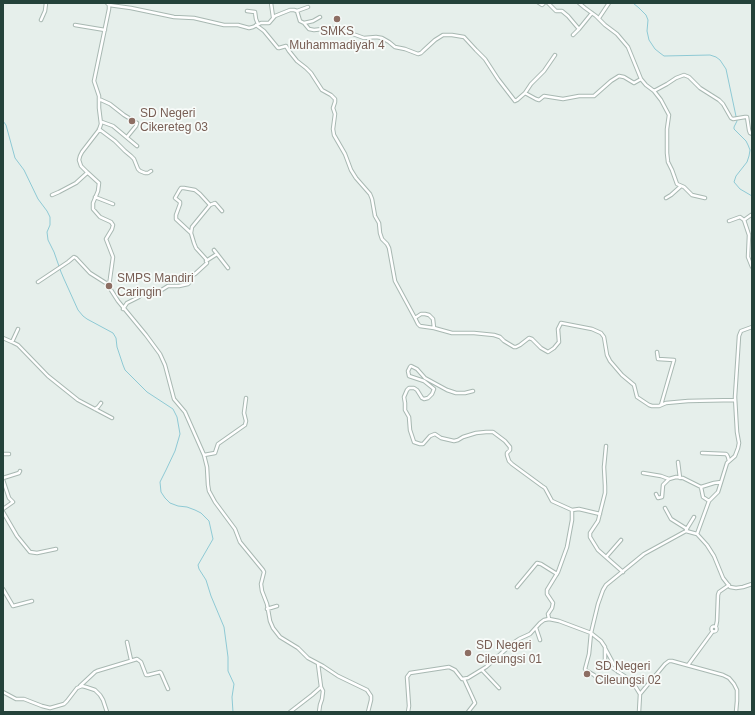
<!DOCTYPE html>
<html>
<head>
<meta charset="utf-8">
<style>
  body { margin:0 }
  #map { position:relative; width:755px; height:715px; overflow:hidden; background:#e6efeb; font-family:Arial,sans-serif }
  canvas { display:block }
  .frame { position:absolute; inset:0; border:4px solid #24423a; pointer-events:none }
</style>
</head>
<body>
<div id="map">
<canvas width="755" height="715"></canvas>
<div class="frame"></div>
</div>
<script>
const ctx = document.querySelector('canvas').getContext('2d');
ctx.lineJoin = 'round';
const toPath = rows => new Path2D(rows.map(r => 'M' + r).join(''));
function strokePath(path, color, width, dash) { ctx.strokeStyle = color; ctx.lineWidth = width; ctx.lineCap = dash ? 'butt' : 'round'; ctx.setLineDash(dash || []); ctx.stroke(path); }
function drawText(font, color, halo, rows, align = 'center') {
  ctx.font = font + ' Arial,sans-serif'; ctx.lineWidth = 3.5; ctx.setLineDash([]); ctx.textBaseline = 'middle'; ctx.strokeStyle = halo; ctx.fillStyle = color; for (const [text, x, y, turn = 0] of rows) {
    ctx.save(); ctx.translate(x, y); ctx.rotate((+turn || 0) * Math.PI / 180); ctx.textAlign = isNaN(turn) ? turn : align; if (halo) ctx.strokeText(text, 0, 0); ctx.fillText(text, 0, 0); ctx.restore();
  }
}
strokePath(toPath([
  [633,3,639,8,646,15,648,20,647,31,649,40,655,49,660,53,664,56,710,55,716,57,720,60,726,69,737,121,734,127,734,129,746,141,748,145,750,150,749,156,747,162,736,176,734,182,740,189,752,196],
  [3,121,6,125,15,158,24,170,38,199,47,211,50,217,50,225,47,232,48,240,54,252,61,272,64,279,78,310,83,316,87,319,113,333,116,338,117,347,123,365,125,370,147,392,173,409,177,417,180,434,175,451,166,470,160,482,161,492,165,498,170,503,178,506,187,507,195,510,201,513,209,521,213,539,198,565,199,569,206,580,211,596,224,627,228,657,228,671,234,684,232,697,233,712]
]), '#8ec9d4', 1);
const street = toPath([
  [107,3,109,5,109,9,94,81,99,96,99,108,101,124,99,130,82,152,80,156,79,160,81,166,87,172,99,183,98,191,93,203,93,209,100,217,111,222,113,225,112,229,106,239,113,257,110,279,109,285,111,290,118,301,146,335,160,354,165,365,174,399,185,412,204,455,207,467,208,485,209,491,215,502,235,529,240,542,263,570,264,572,261,584,262,591,267,604,270,621,273,628,280,637,298,648,308,658,323,666,338,676,367,690,371,696,371,700,368,712],
  [271,3,273,17],
  [539,3,542,5,544,3],
  [548,3,556,11,562,11,568,16,579,29,592,13],
  [579,3,585,8,596,16,605,25,617,34,628,47,641,79,646,85,654,91,661,100,669,115,667,129,667,153,668,162,672,170,677,184,684,187,692,195,705,198],
  [109,5,131,8,174,17,194,18,224,25,238,25,249,28,253,27,261,23,269,23,275,16,290,10,294,10,297,11,300,21,304,23,309,29,314,30,332,28,342,30,364,38,376,37,382,38,389,42,395,47,405,49,418,54,421,53,423,51,435,40,443,35,452,35,464,37,476,50,485,59,498,79,515,101,517,100,525,93],
  [247,11,255,12,256,19,258,24],
  [297,11,308,7],
  [599,18,609,3],
  [41,20,45,11,46,3],
  [304,23,313,21,320,17],
  [75,25,105,30],
  [256,25,264,31,278,48,279,48,286,46,289,51,297,61,306,68,311,73,322,90,331,95,335,99,335,102,333,108,335,114,333,129,334,135,345,154,351,170,356,178,370,194,372,199,375,216,379,223,380,233,382,239,387,244,389,248,395,281,415,318,421,314,425,314,429,315,433,319,434,328,452,333,474,333,494,335,500,337,504,341,514,347,516,347,520,345,529,338,532,339,541,348,548,352,554,348,559,342,558,329,561,323,592,329,601,333,604,337,607,355,610,361,622,375,634,385,637,397,649,405,652,406,659,406,666,403,688,401,735,400],
  [573,35,579,29],
  [555,55,544,71,531,84,525,93,536,99,539,100,544,96,563,99,579,96,594,96,611,81,619,76,624,77,634,83,641,79],
  [654,91,667,84,676,78,684,75,689,77,700,88,719,100,723,104,731,118,733,119,745,117,747,117,749,130,750,133,752,134],
  [99,99,110,104,124,115,137,123,136,126,127,137],
  [102,122,113,126,137,146],
  [99,129,115,141,125,151,131,156,134,159,138,169,140,171,145,173,148,173,151,171],
  [52,195,59,192,76,183,87,173],
  [95,197,113,204],
  [666,198,671,195,681,186],
  [744,220,751,215],
  [729,221,740,217,744,220,749,235,748,257,752,267],
  [191,233,176,219,176,215,180,204,180,202,175,198,179,191,181,188,184,188,195,190,200,194,210,205],
  [214,250,228,268],
  [206,261,217,254],
  [38,282,68,262,74,257,76,258,90,273,109,285],
  [123,309,127,303,139,297,143,293,160,291,168,286,179,286,188,284,190,282,189,278,195,274,207,263,206,259,196,248,194,243,191,233,192,227,210,205,215,203,222,211],
  [415,318,418,324,420,326,434,328],
  [3,338,12,342,18,345,48,376,78,400,112,418],
  [12,342,18,329],
  [657,352,658,359,674,360,661,405],
  [473,391,465,393,456,393,447,390,425,378,417,369,411,366,410,367,408,371,409,376,424,381,434,389,432,394,428,398,424,399,422,398,417,390,414,388,409,388,407,390,404,397,405,403,405,410,409,417,410,430,414,442,420,444,423,444,430,436,435,434,441,438,454,441,458,440,463,437,476,433,486,432,493,432,505,441,510,447,510,450,507,453,507,455,509,461,512,464,542,486,545,488,552,501,572,510,572,520,567,547,558,572,547,590,547,594,553,603,552,608,548,614,549,619],
  [95,409,98,407,101,403],
  [606,446,604,467,605,486,605,493,598,521,590,533,590,537,598,550,623,572],
  [702,453,726,454,727,455,728,457,729,461],
  [3,454,9,454],
  [204,455,215,453,218,444,245,425,246,421,244,413,246,398],
  [678,462,680,478],
  [643,473,661,476,669,479],
  [3,479,3,478,19,473,20,471],
  [3,480,9,498,13,502,3,509],
  [701,487,714,483,721,482],
  [656,494,658,498,662,497,663,485,669,479,676,477,683,478,701,487,703,497,709,501],
  [665,508,671,519,687,529],
  [572,510,579,509,600,514],
  [3,512,17,536,30,552,37,553,56,549],
  [686,530,694,517],
  [697,534,709,501,718,492,727,463,735,456,738,448,739,443,737,432,735,397,739,336,741,331,752,327],
  [607,556,621,540],
  [517,587,537,563,541,564,557,574],
  [3,589,13,606,32,601],
  [267,609,277,606],
  [716,626,717,621,718,595,719,592,729,585],
  '711.5 629a2.5 2.5 0 1 1 5 0a2.5 2.5 0 1 1-5 0Z',
  [536,628,540,640],
  [127,642,131,660],
  [605,648,618,672],
  [318,664,321,687,323,691,322,699,320,705,319,712],
  [688,665,713,631],
  [482,670,499,688],
  [464,679,475,703,468,712],
  [600,681,594,675,587,671,585,669,589,654,591,633,601,641,605,647,605,663,632,681,640,694,665,664,669,661,672,661,723,675,729,678,734,684,737,690,737,701,736,712],
  [80,686,95,672,97,671,137,659,141,662,146,675,148,675,160,672,161,673,168,689],
  [3,692,16,699,24,699,42,706,50,708,64,704,67,701,77,688,82,686,86,687,95,690,100,695,103,700,107,712],
  [290,712,312,695,321,687],
  [408,712,409,706,407,677,410,673,449,667,455,670,462,679,468,678,486,667,513,643,519,639,530,634,540,623,544,620,549,619,559,621,591,633,598,604,603,590,606,585,644,554,686,531,697,534,707,545,714,556,723,578,730,587,736,588,743,587,752,584],
  [639,712,640,694]
]);
strokePath(street, '#a8b8b2', 4.5);
strokePath(street, '#fff', 2.5);
for (const [x, y, r, color] of [
  [337,19,4,"#8d6e63"],
  [132,121,4,"#8d6e63"],
  [109,286,4,"#8d6e63"],
  [468,653,4,"#8d6e63"],
  [587,674,4,"#8d6e63"]
]) { const dot = new Path2D(); dot.arc(x, y, r, 0, 2 * Math.PI); ctx.fillStyle = color; ctx.fill(dot); strokePath(dot, '#f7fbf9', 1.5); }
drawText('12px', '#785e54', '#f7fbf9', [
  ["SMKS",337,32,"center"],
  ["Muhammadiyah 4",337,46,"center"],
  ["SD Negeri",140,114],
  ["Cikereteg 03",140,128],
  ["SMPS Mandiri",117,279],
  ["Caringin",117,293],
  ["SD Negeri",476,646],
  ["Cileungsi 01",476,660],
  ["SD Negeri",595,667],
  ["Cileungsi 02",595,681]
], 'left');
</script>
</body>
</html>
